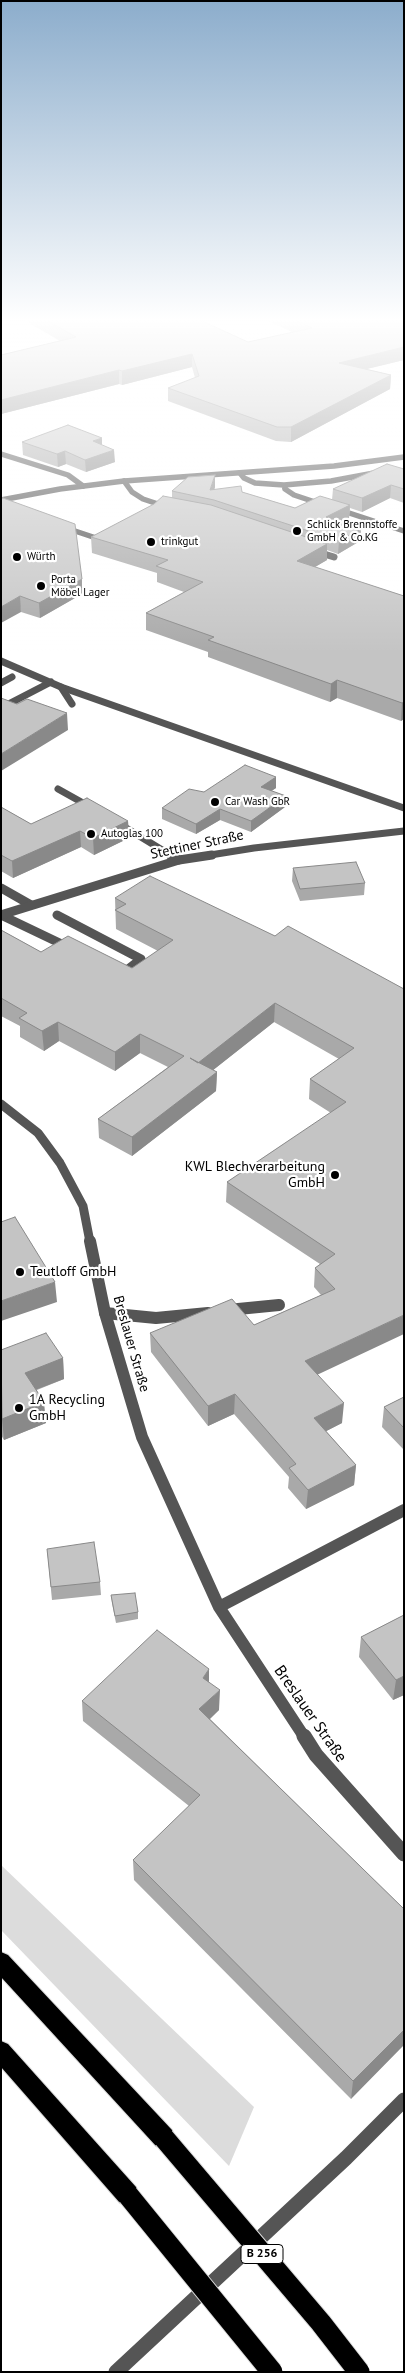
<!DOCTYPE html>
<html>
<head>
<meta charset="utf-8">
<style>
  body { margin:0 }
  #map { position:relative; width:405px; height:2373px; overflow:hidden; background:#fff; font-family:"PT Sans",sans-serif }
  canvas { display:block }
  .frame { position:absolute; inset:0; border:2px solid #000; pointer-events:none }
</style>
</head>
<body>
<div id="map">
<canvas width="405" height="2373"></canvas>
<div class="frame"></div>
</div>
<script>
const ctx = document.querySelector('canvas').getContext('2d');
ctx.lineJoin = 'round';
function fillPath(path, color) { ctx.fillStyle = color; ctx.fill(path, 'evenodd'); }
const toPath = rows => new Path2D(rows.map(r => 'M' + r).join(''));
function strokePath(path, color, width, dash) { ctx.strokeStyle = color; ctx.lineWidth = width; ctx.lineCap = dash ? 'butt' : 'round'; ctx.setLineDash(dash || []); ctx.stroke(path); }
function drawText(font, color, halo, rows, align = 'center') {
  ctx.font = font + ' "PT Sans",sans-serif'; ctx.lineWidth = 4.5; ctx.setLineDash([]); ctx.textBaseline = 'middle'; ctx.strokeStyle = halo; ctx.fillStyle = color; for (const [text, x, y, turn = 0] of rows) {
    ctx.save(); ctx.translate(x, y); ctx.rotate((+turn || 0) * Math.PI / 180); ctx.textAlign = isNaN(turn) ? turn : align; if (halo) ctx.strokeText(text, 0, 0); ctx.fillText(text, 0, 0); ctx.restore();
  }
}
fillPath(toPath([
  [1,1865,254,2107,229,2166,1,1930]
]), '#dcdcdc');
const trunk = toPath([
  [1,1952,8,1955,172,2130,175,2138,172,2146,164,2149,156,2146,1,1977,1,1952],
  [1,2041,8,2044,136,2187,139,2195,136,2203,128,2206,120,2203,1,2067,1,2041]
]);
strokePath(trunk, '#dbdbdb', 2);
strokePath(toPath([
  [240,473,244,478,255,483,284,485,331,481,374,473],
  [124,481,132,492,143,499,167,507],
  [284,485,285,489,294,495,324,505],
  [337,509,404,531],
  [63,527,96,538],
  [315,551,328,555]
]), '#555', 5.5);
strokePath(toPath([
  [324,554,334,557],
  [1,683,12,677],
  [61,687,404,808],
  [1,708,51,682],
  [58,789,92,808],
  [118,823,172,856]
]), '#555', 7);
strokePath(toPath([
  [170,855,179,860],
  [1,888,31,905],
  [1,915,70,948],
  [57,915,141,959,123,973,120,971]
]), '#555', 9);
strokePath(toPath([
  [228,1310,279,1305],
  [105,1313,156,1318,208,1313]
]), '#555', 12);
strokePath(toPath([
  [116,2372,346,2158,404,2100]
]), '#555', 15);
strokePath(toPath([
  [1,454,68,475,83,486]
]), '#555', 5.5);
strokePath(toPath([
  [1,661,61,687,72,704],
  [204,856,254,848,404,831]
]), '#555', 7);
strokePath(toPath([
  [1,915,179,860,212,855],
  [1,1104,38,1133,60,1163,83,1206,90,1242]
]), '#555', 9);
strokePath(toPath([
  [90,1241,105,1313,142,1437,219,1607,305,1738],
  [219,1607,404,1510]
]), '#555', 12);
strokePath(toPath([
  [304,1736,316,1755,404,1854]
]), '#555', 15);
strokePath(toPath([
  [1,500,60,489,124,481,334,466,404,457]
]), '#555', 5.5);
fillPath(trunk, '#000');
const trunkBridge = toPath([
  [164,2138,321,2323,359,2372],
  [128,2195,272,2372]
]);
strokePath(trunkBridge, '#dbdbdb', 23, []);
strokePath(trunkBridge, '#000', 21);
fillPath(toPath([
  [24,320,200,320,248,342,292,332,266,320,404,320,404,360,366,369,391,375,390,389,291,442,276,441,168,401,168,388,195,378,192,367,122,385,119,384,1,414,1,355,60,341],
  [22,442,102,445,115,462,86,472,66,464,58,467,23,455],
  [404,469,404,503,390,498,362,512,350,508,349,518,342,522,361,528,360,541,338,554,327,550,327,560,315,567,404,596,404,719,401,721,337,698,330,702,208,657,208,652,146,630,146,613,184,592,157,582,157,573,92,553,91,537,172,498,172,491,215,487,214,490,242,492,295,508,332,500,333,489],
  [1,499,82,594,40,618,21,612],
  [276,777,276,788,271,791,286,796,285,807,251,832,220,820,196,834,162,819,162,808,204,792],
  [1,807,31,824,128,821,129,838,94,855,81,847,13,878,1,871],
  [293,868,365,883,364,895,300,901,292,881],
  [115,898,275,936,404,989,317,1374,342,1423,326,1431,356,1465,354,1485,306,1509,288,1488,289,1477,234,1414,208,1426,151,1352,150,1333,254,1325,321,1295,314,1287,315,1268,320,1264,226,1202,227,1182,331,1113,309,1099,310,1079,339,1059,274,1022,213,1070,217,1072,216,1091,132,1156,99,1138,98,1119,168,1067,140,1053,115,1071,59,1041,44,1051,20,1037,20,1026,1,1016,1,930,41,952,132,968,158,951,116,929],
  [1,1350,63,1358,64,1379,37,1390,46,1423,4,1440,1,1435],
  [404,1397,404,1450,382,1427,384,1407],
  [47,1549,100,1582,101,1595,52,1600],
  [111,1595,138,1612,138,1619,116,1623,112,1603],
  [404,1615,404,1695,393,1700,359,1657,361,1637],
  [209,1682,219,1710,210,1719,404,1909,351,2099,134,1880,133,1860,189,1806,83,1721,82,1701]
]), '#a9a9a9');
fillPath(toPath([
  [404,347,404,360,338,376,339,363],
  [192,354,192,367,122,385,122,371],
  [119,370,119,384,1,414,1,400],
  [391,375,390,389,291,442,291,427],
  [102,438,102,450,93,441],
  [114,450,115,462,86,472,85,460],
  [65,451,66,464,58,467,57,454],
  [215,475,215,487,211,499,210,490],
  [391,485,390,498,362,512,362,498],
  [350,505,349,518,325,530,326,517],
  [361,528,360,541,338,554,339,541],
  [327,544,327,560,296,578,297,561],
  [82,579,82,594,40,618,39,603],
  [20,596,21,612,1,623,1,607],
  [337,680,337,698,330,702,331,684],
  [404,702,404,719,401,721,402,703],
  [67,713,68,730,1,771,1,754],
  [276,777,276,788,261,798,261,787],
  [286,796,285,807,251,832,251,821],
  [220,809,220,820,196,834,196,824],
  [128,821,129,838,94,855,93,838],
  [80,831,81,847,13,878,12,861],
  [275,1003,274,1022,198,1082,198,1063],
  [58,1022,59,1041,44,1051,42,1031],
  [140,1034,140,1053,115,1071,115,1052],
  [217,1072,216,1091,132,1156,132,1137],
  [55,1282,57,1302,1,1321,1,1301],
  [404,1315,404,1334,304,1381,305,1361],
  [63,1358,64,1379,27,1393,25,1373],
  [235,1394,234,1414,208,1426,208,1406],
  [44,1402,46,1423,4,1440,2,1419],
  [344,1403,342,1423,313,1438,314,1418],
  [356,1465,354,1485,306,1509,308,1490],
  [209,1669,209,1689,203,1678],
  [404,1676,404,1695,393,1700,396,1680],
  [220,1690,219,1710,199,1729,199,1709],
  [404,2030,404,2045,351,2099,353,2081]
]), '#898989');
const building = toPath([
  [46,320,200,320,248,342,312,328,295,320,404,320,404,347,339,363,391,375,291,427,277,427,168,388,199,376,192,354,122,371,119,370,1,400,1,355,76,337,46,320],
  [68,425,102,438,93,441,114,450,85,460,65,451,57,454,22,442,68,425],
  [387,464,404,469,404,489,391,485,362,498,333,489,387,464],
  [215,475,210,490,241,486,242,492,295,508,320,496,350,505,326,517,361,528,339,541,214,500,172,491,188,477,215,475],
  [163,496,211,505,327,544,297,561,404,596,404,702,402,703,337,680,331,684,208,640,214,637,146,613,203,582,156,566,168,560,91,537,154,504,163,496],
  [3,498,75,524,82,579,39,603,20,596,1,607,1,499,3,498],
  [1,698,17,704,27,699,67,713,1,754,1,698],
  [245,765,276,777,261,787,286,796,251,821,220,809,196,824,162,808,189,789,204,792,245,765],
  [87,798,128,821,93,838,80,831,12,861,1,855,1,807,31,824,87,798],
  [356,862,365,883,300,889,293,868,356,862],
  [150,876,275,936,288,926,404,989,404,1315,305,1361,344,1403,314,1418,356,1465,308,1490,289,1468,296,1464,235,1394,208,1406,150,1333,232,1299,254,1325,335,1289,315,1268,335,1254,227,1182,346,1102,310,1079,354,1048,275,1003,198,1063,190,1058,217,1072,132,1137,98,1119,184,1056,140,1034,115,1052,58,1022,42,1031,19,1018,27,1013,1,998,1,930,41,952,68,936,132,968,173,940,115,910,126,904,115,898,150,876],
  [15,1217,55,1282,1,1301,1,1222,15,1217],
  [46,1333,63,1358,25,1373,44,1402,2,1419,1,1350,46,1333],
  [404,1397,404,1428,384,1407,404,1397],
  [94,1542,100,1582,51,1587,47,1549,94,1542],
  [135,1593,138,1612,115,1616,111,1595,135,1593],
  [404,1615,404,1676,396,1680,361,1637,404,1615],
  [157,1630,209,1669,203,1678,220,1690,199,1709,404,1909,404,2030,353,2081,133,1860,200,1795,82,1701,157,1630]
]);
fillPath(building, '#c4c4c4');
strokePath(building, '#898989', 1);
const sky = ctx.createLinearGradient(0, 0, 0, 653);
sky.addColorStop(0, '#8cadcc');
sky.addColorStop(0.49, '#fff');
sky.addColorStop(1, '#ffffff00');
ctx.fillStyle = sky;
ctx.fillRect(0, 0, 405, 653);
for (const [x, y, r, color] of [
  [297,531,5,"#000"],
  [151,542,5,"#000"],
  [17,557,5,"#000"],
  [41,586,5,"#000"],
  [215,802,5,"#000"],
  [91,834,5,"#000"],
  [335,1175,5,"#000"],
  [20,1272,5,"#000"],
  [19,1408,5,"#000"]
]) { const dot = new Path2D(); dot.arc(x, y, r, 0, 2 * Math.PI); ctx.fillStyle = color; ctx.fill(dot); strokePath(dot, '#fff', 2); }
drawText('11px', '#000', '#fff', [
  ["Schlick Brennstoffe",307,525],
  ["GmbH & Co.KG",307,538],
  ["trinkgut",161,542],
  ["Würth",27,557],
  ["Porta",51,580],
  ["Möbel Lager",51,593],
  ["Car Wash GbR",225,802],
  ["Autoglas 100",101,834]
], 'left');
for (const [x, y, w] of [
  [262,2254,42]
]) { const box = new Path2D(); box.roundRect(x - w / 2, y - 9.5, w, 19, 4); ctx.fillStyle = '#fff'; ctx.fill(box); strokePath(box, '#000', 1); }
drawText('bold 12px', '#000', null, [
  ["B 256",262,2254]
]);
drawText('14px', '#000', '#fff', [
  ["Stettiner Straße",197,845,-12],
  ["Breslauer Straße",131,1344,74]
]);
drawText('14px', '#000', '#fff', [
  ["KWL Blechverarbeitung",325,1167,"right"],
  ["GmbH",325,1183,"right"],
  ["Teutloff GmbH",30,1272],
  ["1A Recycling",29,1400],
  ["GmbH",29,1416]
], 'left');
drawText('16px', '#000', '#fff', [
  ["Breslauer Straße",310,1714,55]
]);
</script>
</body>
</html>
